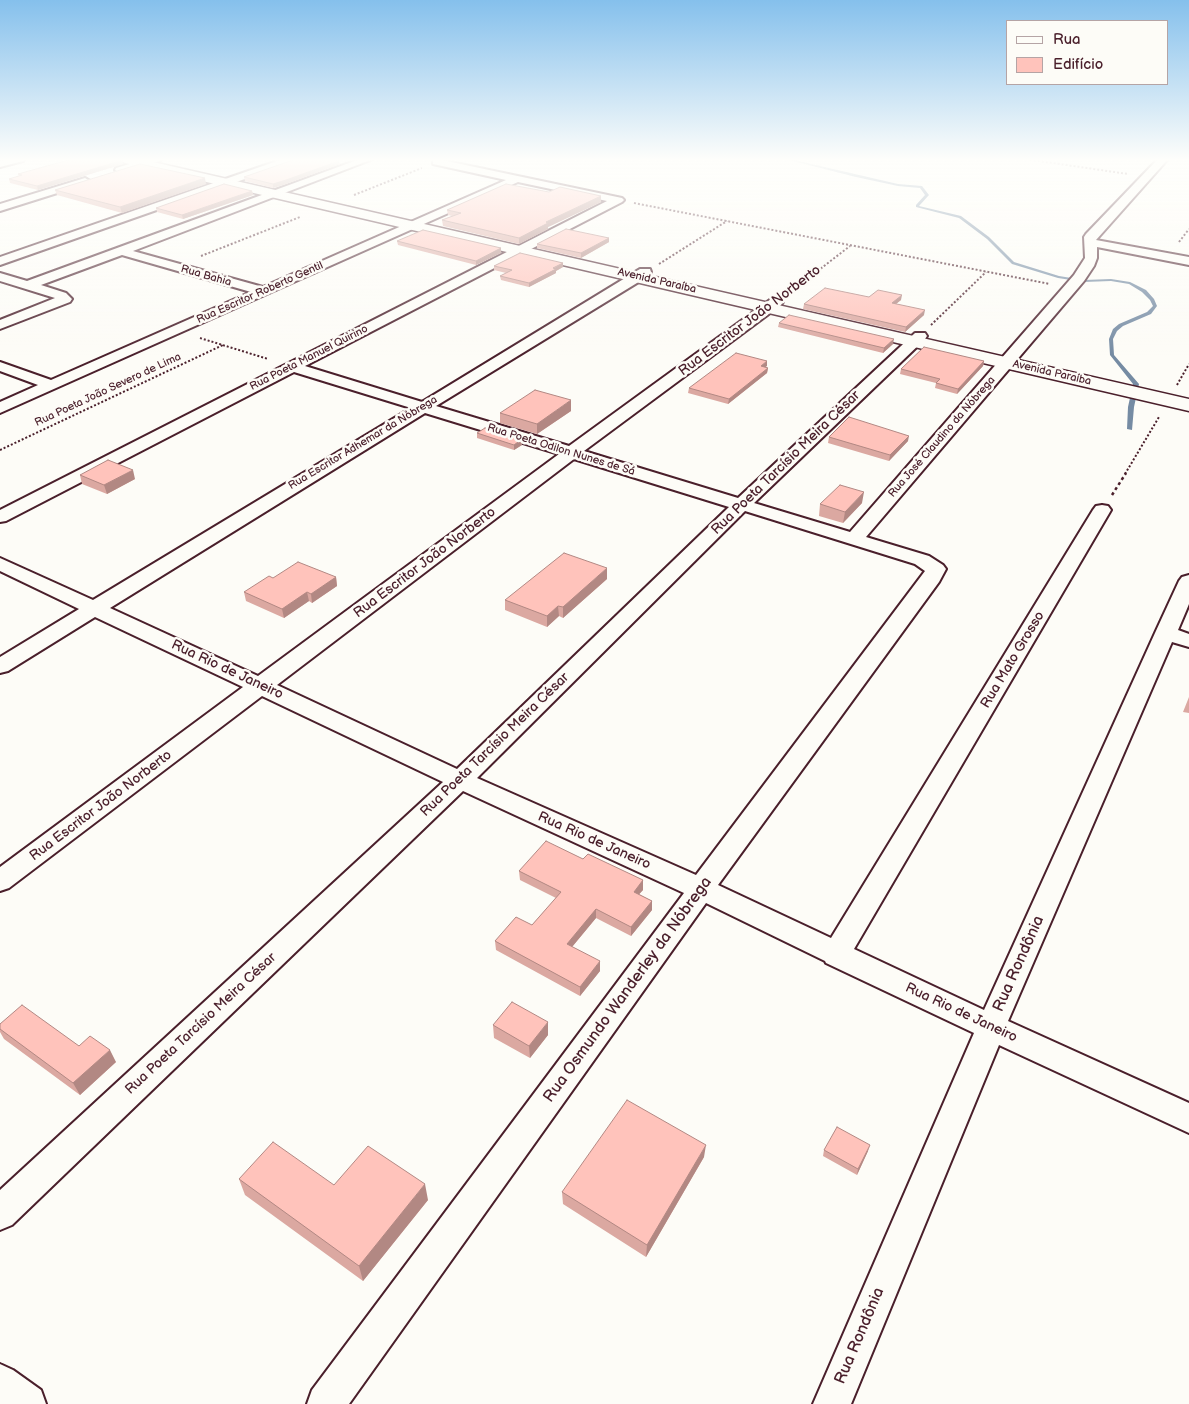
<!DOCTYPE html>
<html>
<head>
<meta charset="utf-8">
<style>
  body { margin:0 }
  #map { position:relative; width:1189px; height:1404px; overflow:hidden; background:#fdfcf7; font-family:"Balsamiq Sans",sans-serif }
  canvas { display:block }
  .legend { position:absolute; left:1006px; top:20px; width:162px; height:65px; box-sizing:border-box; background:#fdfcf7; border:1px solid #b5a4a5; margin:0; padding:6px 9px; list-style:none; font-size:15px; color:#4a1f2b }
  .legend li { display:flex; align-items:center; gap:10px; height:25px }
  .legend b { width:25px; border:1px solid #b5a4a5 }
</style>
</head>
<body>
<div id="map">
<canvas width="1189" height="1404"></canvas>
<ul class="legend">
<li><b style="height:6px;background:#fdfcf7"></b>Rua</li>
<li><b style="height:14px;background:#ffc3bb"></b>Edifício</li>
</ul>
</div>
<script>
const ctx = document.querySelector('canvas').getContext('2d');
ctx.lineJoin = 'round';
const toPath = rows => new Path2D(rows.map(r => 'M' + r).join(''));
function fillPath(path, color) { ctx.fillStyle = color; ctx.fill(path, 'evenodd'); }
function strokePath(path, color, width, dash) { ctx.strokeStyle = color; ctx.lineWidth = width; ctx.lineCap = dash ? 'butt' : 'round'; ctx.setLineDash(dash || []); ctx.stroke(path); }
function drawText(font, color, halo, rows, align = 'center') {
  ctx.font = font + ' "Balsamiq Sans",sans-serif'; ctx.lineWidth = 5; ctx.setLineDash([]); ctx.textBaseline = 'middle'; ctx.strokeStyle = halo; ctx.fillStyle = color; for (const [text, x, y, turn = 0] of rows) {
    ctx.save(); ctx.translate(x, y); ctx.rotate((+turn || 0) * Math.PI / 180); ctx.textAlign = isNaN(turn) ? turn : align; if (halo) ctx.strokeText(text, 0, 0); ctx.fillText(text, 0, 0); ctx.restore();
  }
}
fillPath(toPath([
  [785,159,790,159,898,184,922,186,929,195,919,206,961,216,989,237,1014,262,1059,276,1084,280,1111,279,1130,282,1146,290,1154,299,1157,306,1151,314,1123,326,1117,331,1113,339,1114,355,1139,384,1134,407,1132,430,1127,429,1128,407,1133,384,1110,355,1109,339,1113,329,1119,324,1147,312,1153,306,1150,300,1142,292,1129,284,1111,281,1084,282,1058,278,1012,264,987,239,959,218,916,207,916,205,925,195,920,188,898,186,856,177,785,159]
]), '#758ba3');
const minor = toPath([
  [8,159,24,159,23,161,0,167,0,161,8,159],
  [146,159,161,159,160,161,120,173,115,170,116,168,146,159],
  [283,159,297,159,296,161,0,265,0,257,283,159],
  [360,159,373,159,133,251,263,287,506,180,433,164,433,160,437,159,622,198,624,200,622,202,305,366,422,402,640,269,650,269,651,272,650,275,436,406,569,446,771,299,781,299,783,302,781,305,584,451,738,498,915,333,925,333,927,336,925,339,754,503,850,532,1074,275,1085,258,1084,237,1086,234,1158,159,1168,159,1096,240,1189,257,1189,265,1097,247,1097,258,1094,266,1084,281,866,537,929,556,943,565,946,569,939,582,718,885,831,938,1093,510,1096,506,1102,505,1108,506,1111,510,854,949,984,1010,1155,633,1179,581,1182,577,1189,575,1189,604,1178,630,1189,634,1189,647,1172,642,1008,1021,1189,1103,1189,1133,999,1045,851,1404,813,1404,974,1033,826,963,825,961,706,903,349,1404,307,1404,312,1390,684,893,463,791,12,1225,0,1230,0,1190,443,782,262,696,9,888,0,891,0,867,243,687,95,617,8,671,0,673,0,657,79,609,0,571,0,558,93,600,411,408,294,372,6,521,0,522,0,510,607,201,518,182,0,413,0,402,38,385,0,371,0,362,51,380,251,292,122,255,41,285,66,293,72,299,70,302,0,329,0,320,55,298,0,281,0,273,27,281,360,159],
  [425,413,559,454,258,676,110,608,425,413],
  [574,459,729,507,457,769,277,685,574,459],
  [745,511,915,564,925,571,696,875,477,778,745,511],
  [85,178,90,181,89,183,0,211,0,204,85,178],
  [0,1364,13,1370,41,1390,46,1404,0,1404,0,1364]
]);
const tertiary = toPath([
  [119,159,140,159,1189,399,1189,411,125,163,119,159]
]);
strokePath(minor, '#4a1f2b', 4);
strokePath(tertiary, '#4a1f2b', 3);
strokePath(toPath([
  [1026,159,1128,174],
  [354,195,422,168],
  [634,203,1050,284],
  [1179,242,1189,229],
  [201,256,300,217],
  [659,264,727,221],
  [789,293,850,246],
  [931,325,986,272],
  [200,338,268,359],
  [1177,385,1189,364],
  [0,450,223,345],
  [1125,474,1159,417]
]), '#4a1f2b', 2, [2, 2]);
strokePath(toPath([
  [1112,495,1126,473]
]), '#4a1f2b', 2.5, [3, 3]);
fillPath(minor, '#fdfcf7');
fillPath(tertiary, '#fdfcf7');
fillPath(toPath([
  [123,160,123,164,38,190,10,183,9,179,19,176,18,174],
  [340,164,286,184,273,188,245,181,244,177],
  [206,184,122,213,57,195,55,190],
  [252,191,253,195,183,219,157,212,156,208],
  [549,192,601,196,601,202,548,227,548,229,519,244,443,226,442,220,452,216,448,215,447,210],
  [609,238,609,242,581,258,537,248,537,244],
  [397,241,501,248,501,253,476,265,398,245],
  [563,263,563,267,556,271,556,273,529,287,501,280,500,276,506,273,494,270,494,266],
  [869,297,901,300,896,304,924,315,905,332,803,309,804,304],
  [779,323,893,344,883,353,778,327],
  [984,361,983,366,957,394,935,388,936,383,900,374,901,369],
  [767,366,765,367,768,368,767,373,728,404,688,393,689,388],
  [571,411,537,434,500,423,500,413],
  [477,433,522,439,522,445,514,450,477,438],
  [829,437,908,441,889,461,828,443],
  [80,475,135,479,107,494,82,484],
  [862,503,843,523,819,516,820,504],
  [336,577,337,586,312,603,309,601,284,618,246,601,244,592,273,578],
  [607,579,563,618,559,616,547,627,505,610,505,600],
  [1189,697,1189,713,1183,712],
  [583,859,643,880,643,890,639,894,652,901,652,910,631,936,596,918,572,947,600,971,580,996,496,950,495,941,532,925,556,898,520,880,519,871],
  [0,1024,79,1046,116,1062,80,1095,4,1039,0,1032],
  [493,1025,548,1035,530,1058,494,1038],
  [824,1150,868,1151,857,1175,823,1156],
  [704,1157,646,1257,563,1204,562,1192],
  [239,1179,334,1185,428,1200,363,1281,245,1195]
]), '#dba8a1');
fillPath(toPath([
  [123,160,123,164,38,190,37,186],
  [339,161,340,164,286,184,273,188,273,184],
  [205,178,206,184,122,213,120,207],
  [252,191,253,195,183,219,182,215],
  [601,196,601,202,548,227,548,229,519,244,519,238,546,222],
  [609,238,609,242,581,258,581,253],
  [501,248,501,253,476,265,476,261],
  [563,263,563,267,556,271,556,273,529,287,529,283],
  [902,295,901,300,892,307,892,303],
  [925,310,924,315,905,332,906,327],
  [894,339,893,344,883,353,884,348],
  [767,361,767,366,760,371,761,366],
  [984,361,983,366,957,394,958,389],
  [768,368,767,373,728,404,729,399],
  [571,400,571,411,537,434,537,424],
  [909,436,908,441,889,461,890,455],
  [522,439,522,445,514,450,514,445],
  [133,470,135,479,107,494,104,485],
  [864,492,862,503,843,523,845,512],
  [607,568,607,579,563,618,563,607],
  [336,577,337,586,312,603,311,594],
  [307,592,309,601,284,618,282,609],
  [558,606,559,616,547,627,547,616],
  [643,880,643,890,633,901,634,892],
  [652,901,652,910,631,936,631,927],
  [596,909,596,918,567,953,567,944],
  [600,961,600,971,580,996,580,987],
  [548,1022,548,1035,530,1058,529,1046],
  [110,1050,116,1062,80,1095,73,1083],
  [706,1145,704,1157,646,1257,647,1245],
  [870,1145,868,1151,857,1175,858,1169],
  [425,1184,428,1200,363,1281,359,1266]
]), '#b28883');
const building = toPath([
  [72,159,120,159,123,160,37,186,9,179,22,175,18,174,72,159],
  [296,159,330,159,339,161,286,180,273,184,244,177,296,159],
  [140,164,205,178,120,207,55,190,140,164],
  [224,184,252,191,182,215,156,208,224,184],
  [506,184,549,192,560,187,601,196,546,222,548,223,519,238,442,220,461,213,447,210,506,184],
  [566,229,609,238,581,253,537,244,566,229],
  [423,230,501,248,476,261,397,241,423,230],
  [520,253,563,263,553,268,556,269,529,283,500,276,512,270,494,266,520,253],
  [825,288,869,297,878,290,902,295,892,303,925,310,906,327,804,304,825,288],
  [789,315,894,339,884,348,779,323,789,315],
  [924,347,984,361,958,389,936,383,940,379,901,369,924,347],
  [736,353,767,361,761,366,768,368,729,399,689,388,736,353],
  [535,390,571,400,537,424,500,413,535,390],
  [849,417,909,436,890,455,829,437,849,417],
  [485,428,522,439,514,445,477,433,485,428],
  [108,460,133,470,104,485,80,475,108,460],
  [840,485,864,492,845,512,820,504,840,485],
  [564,553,607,568,563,607,558,606,547,616,505,600,564,553],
  [298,562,336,577,311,594,307,592,282,609,244,592,269,576,273,578,298,562],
  [546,841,583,859,588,854,643,880,634,892,652,901,631,927,596,909,567,944,600,961,580,987,495,941,516,917,532,925,561,892,519,871,546,841],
  [512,1002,548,1022,529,1046,493,1025,512,1002],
  [22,1005,79,1046,90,1036,110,1050,73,1083,0,1029,0,1024,22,1005],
  [627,1100,706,1145,647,1245,562,1192,627,1100],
  [837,1127,870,1145,858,1169,824,1150,837,1127],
  [273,1142,334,1185,368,1146,425,1184,359,1266,239,1179,273,1142]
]);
fillPath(building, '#ffc3bb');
strokePath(building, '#b28883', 1);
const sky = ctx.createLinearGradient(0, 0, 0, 355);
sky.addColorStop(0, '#85c0ec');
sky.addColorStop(0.45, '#fefefb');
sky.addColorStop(1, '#fefefb00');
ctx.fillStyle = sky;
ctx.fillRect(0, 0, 1189, 355);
drawText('11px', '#4a1f2b', '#fdfcf7', [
  ["Rua Bahia",206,276,16],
  ["Avenida Paraíba",657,281,13],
  ["Rua Escritor Roberto Gentil",260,293,-24],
  ["Rua Poeta Manuel Quirino",309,358,-27],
  ["Avenida Paraíba",1052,373,13],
  ["Rua Poeta João Severo de Lima",108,390,-25],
  ["Rua José Claudino da Nóbrega",942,437,-49],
  ["Rua Escritor Adhemar da Nóbrega",363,443,-31],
  ["Rua Poeta Odilon Nunes de Sá",561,450,17]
]);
drawText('14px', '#4a1f2b', '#fdfcf7', [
  ["Rua Escritor João Norberto",750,321,-37],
  ["Rua Poeta Tarcísio Meira César",786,463,-44],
  ["Rua Escritor João Norberto",425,563,-37],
  ["Rua Mato Grosso",1013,660,-59],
  ["Rua Rio de Janeiro",227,670,25],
  ["Rua Poeta Tarcísio Meira César",495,745,-44],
  ["Rua Escritor João Norberto",101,806,-37],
  ["Rua Rio de Janeiro",594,841,24],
  ["Rua Rio de Janeiro",961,1013,25],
  ["Rua Poeta Tarcísio Meira César",201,1024,-43]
]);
drawText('16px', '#4a1f2b', '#fdfcf7', [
  ["Rua Rondônia",1019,964,-66],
  ["Rua Osmundo Wanderley da Nóbrega",628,990,-54],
  ["Rua Rondônia",860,1336,-67]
]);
</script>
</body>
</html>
